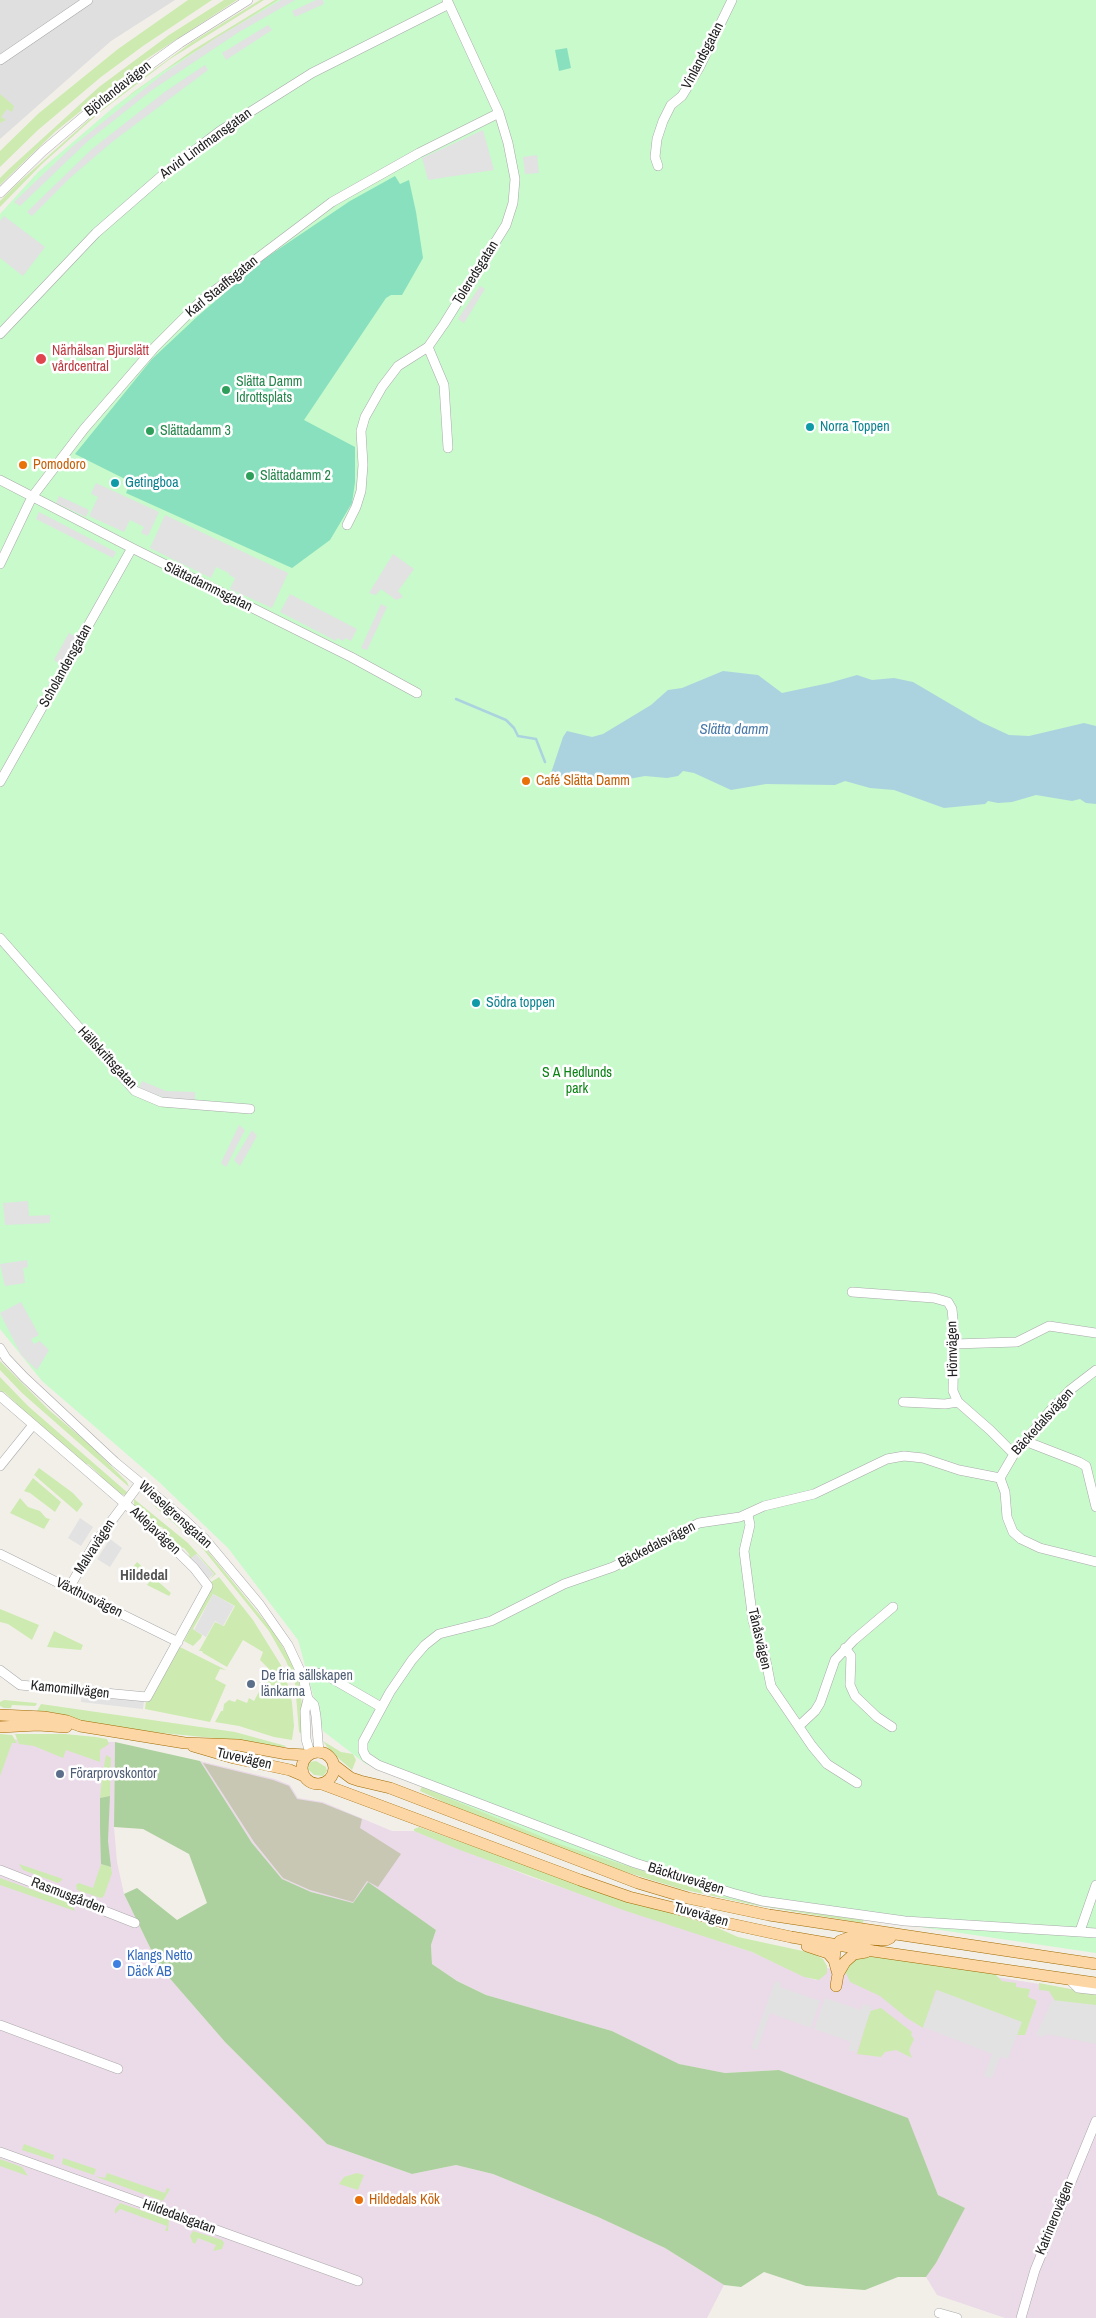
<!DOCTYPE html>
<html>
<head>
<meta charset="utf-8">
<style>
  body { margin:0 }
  canvas { display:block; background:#f2efe9 }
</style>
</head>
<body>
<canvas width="1096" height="2318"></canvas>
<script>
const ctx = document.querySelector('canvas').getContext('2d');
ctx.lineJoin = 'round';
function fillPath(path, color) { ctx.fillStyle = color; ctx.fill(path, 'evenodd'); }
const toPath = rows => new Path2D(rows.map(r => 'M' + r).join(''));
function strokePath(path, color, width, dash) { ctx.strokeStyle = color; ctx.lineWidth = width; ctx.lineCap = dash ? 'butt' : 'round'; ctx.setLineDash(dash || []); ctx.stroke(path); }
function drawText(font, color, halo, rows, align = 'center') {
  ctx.font = font + ' "Archivo Narrow",sans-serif'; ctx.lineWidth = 5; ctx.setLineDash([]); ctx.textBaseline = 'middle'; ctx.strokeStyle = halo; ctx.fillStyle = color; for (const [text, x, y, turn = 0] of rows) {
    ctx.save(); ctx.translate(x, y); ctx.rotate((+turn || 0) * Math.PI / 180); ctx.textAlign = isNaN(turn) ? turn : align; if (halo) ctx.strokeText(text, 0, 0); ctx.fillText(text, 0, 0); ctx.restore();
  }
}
fillPath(toPath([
  [0,0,175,0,111,41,0,139]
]), '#e0dfdf');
fillPath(toPath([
  [25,1739,115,1742,114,1827,117,1862,124,1894,159,1966,225,2042,327,2144,412,2174,456,2165,493,2174,598,2217,665,2248,724,2285,707,2318,0,2318,0,1740],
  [200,1761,275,1779,290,1785,298,1798,323,1802,392,1831,414,1831,531,1877,752,1952,809,1978,816,1980,827,1970,827,1968,845,1970,902,1962,1096,1993,1096,2318,1005,2318,937,2295,926,2277,936,2263,964,2208,938,2195,907,2118,779,2070,725,2073,678,2064,612,2031,486,1995,457,1981,432,1964,431,1945,436,1930,368,1883,353,1904,311,1892,282,1879,252,1843]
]), '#ebdbe8');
fillPath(toPath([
  [203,1763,273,1780,289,1786,297,1799,322,1803,362,1819,360,1828,401,1854,378,1887,367,1881,353,1902,310,1890,283,1878,254,1842]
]), '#c7c7b4');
fillPath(toPath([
  [188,0,212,0,143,46,101,77,38,130,0,167,0,151,39,113,118,49],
  [224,0,237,0,148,58,118,81,56,131,0,185,0,178,9,169,99,87,169,35],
  [260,0,264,0,170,59,100,112,42,164,0,207,0,201,17,184,103,107,192,42],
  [275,0,280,0,185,58,46,166,132,93,193,50],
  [0,94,14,106,12,112,7,109,1,117,6,120,0,123],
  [0,1361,49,1410,89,1444,127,1482,129,1487,22,1393,0,1370],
  [0,1377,28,1406,128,1493,124,1495,117,1493,101,1479,100,1475,88,1464,83,1464,76,1458,75,1454,63,1444,60,1445,16,1407,16,1403,4,1392,0,1392],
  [39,1468,73,1493,83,1504,77,1512,34,1475],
  [33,1478,61,1502,55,1512,30,1493,24,1491],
  [20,1498,28,1507,40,1511,46,1518,50,1519,44,1529,10,1513],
  [134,1499,188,1543,216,1574,209,1580,214,1574,197,1554,190,1559,189,1554,184,1548,178,1547,162,1527,156,1526,134,1506],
  [151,1503,174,1520,206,1549,273,1631,289,1657,299,1682,303,1713,302,1734,299,1732,295,1683,286,1661,269,1631,203,1549],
  [137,1562,147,1571,141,1582,127,1575],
  [153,1577,171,1593,169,1596,147,1585],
  [219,1577,253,1620,284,1670,292,1702,294,1726,292,1740,274,1737,239,1726,215,1722,221,1711,223,1711,224,1704,229,1700,235,1702,237,1699,247,1703,249,1698,254,1701,267,1677,268,1668,260,1660,263,1652,243,1640,227,1667,203,1653,202,1651,199,1651,215,1622,224,1626,235,1606,213,1594,193,1629,202,1635,201,1638,193,1646,184,1641,211,1589,211,1582],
  [0,1609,39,1625,32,1640,8,1624,0,1622],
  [54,1631,83,1645,81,1650,47,1647],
  [180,1647,226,1670,220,1669,215,1679,226,1685,210,1722,145,1709,146,1701],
  [4,1700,36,1703,37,1704,35,1706,12,1705,11,1708,4,1708,0,1706,0,1702],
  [41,1704,235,1732,286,1746,281,1748,254,1742,152,1732,83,1721,52,1712,37,1711],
  [0,1734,12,1735,17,1743,12,1743,0,1776],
  [15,1734,65,1734,96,1737,107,1739,109,1744,100,1750,100,1762,66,1750,63,1758,34,1746,19,1744],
  [323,1741,341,1752,353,1754,356,1760,352,1770,330,1751],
  [106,1755,111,1758,110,1796,100,1798,102,1777],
  [316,1761,326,1767,327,1771,323,1776,314,1775,308,1769,310,1762],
  [422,1786,864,1918,863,1923,754,1905,681,1889,616,1869,452,1806,420,1791],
  [419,1827,569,1881,711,1925,738,1937,812,1953,823,1959,827,1966,827,1973,819,1980,804,1977,752,1952,626,1911,460,1850,414,1831,414,1829],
  [19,1864,63,1879,58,1883,23,1870],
  [101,1864,111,1867,112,1873,104,1896,101,1898,77,1890,76,1885,79,1883,93,1888],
  [0,1878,72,1904,75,1911,0,1885],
  [871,1956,995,1974,1002,1981,1016,1983,1016,1987,1030,1989,1028,1997,1037,2001,1025,2035,1017,2035,1021,2022,936,1990,923,2028,907,2018,880,1996,850,1982,845,1971,852,1960],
  [1039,1983,1096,1994,1096,2006,1055,2001,1049,1991,1039,1990],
  [881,2008,912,2032,911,2035,914,2039,909,2050,912,2058,896,2050,885,2052,881,2057,857,2054,870,2011],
  [24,2144,54,2155,53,2160,22,2150],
  [63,2158,96,2169,94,2175,62,2164],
  [0,2159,22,2167,28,2176,0,2166],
  [107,2173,165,2193,167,2188,170,2189,163,2201,94,2176,105,2178],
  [357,2173,364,2175,358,2190,339,2184,344,2177],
  [120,2203,169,2220,168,2231,165,2231,167,2226,120,2209,115,2214,115,2209],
  [193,2231,222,2240,224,2243,222,2249,213,2251,216,2245,198,2238,195,2244,193,2243,190,2236]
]), '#cdebb0');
fillPath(toPath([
  [115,1742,200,1761,252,1843,282,1879,311,1892,353,1903,368,1882,436,1930,431,1945,432,1964,457,1981,486,1995,612,2031,679,2064,725,2073,779,2070,908,2118,938,2195,965,2208,936,2263,926,2277,898,2277,865,2290,806,2286,764,2272,741,2287,724,2285,665,2248,598,2217,493,2174,456,2165,412,2174,327,2144,225,2042,159,1966,124,1894,137,1888,177,1920,207,1903,189,1854,143,1829,114,1827],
  [110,1796,108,1841,111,1867,101,1864,100,1828,100,1798]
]), '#add19e');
fillPath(toPath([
  [278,0,1096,0,1096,1953,730,1899,562,1845,366,1764,323,1731,298,1640,228,1548,159,1482,42,1381,0,1329,0,214,38,172,115,106,159,74]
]), '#c8facc');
fillPath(toPath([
  [567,48,571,68,559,71,555,50],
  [395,176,400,184,409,180,416,212,423,258,402,295,391,295,386,298,304,420,355,447,355,482,352,503,330,540,292,568,126,493,131,482,75,454,152,359,199,315,264,259,350,201]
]), '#88e0be');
fillPath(toPath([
  [281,0,295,0,239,32,152,90,88,141,20,206,14,202,73,146,163,74,214,39],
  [316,0,323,0,324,4,295,17,292,11],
  [268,25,272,30,226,60,222,53],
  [205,65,208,70,112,142,70,178,32,216,27,212,92,149,166,91],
  [483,130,494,170,428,180,422,158],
  [537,155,539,173,525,174,523,157],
  [4,216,45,247,23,276,0,258,0,221],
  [480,286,485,289,464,323,458,319],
  [96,483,159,512,148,536,141,533,144,527,130,520,124,532,89,516,98,497,91,494],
  [59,496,89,510,86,517,56,503],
  [39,512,116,552,113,558,36,519],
  [165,515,288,573,272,608,230,589,235,578,229,575,229,573,216,567,211,578,150,548],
  [393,554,414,569,398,591,403,597,396,600,381,589,376,595,369,593],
  [290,594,357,629,351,641,345,638,343,641,337,638,336,641,280,612],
  [381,604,387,607,367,650,361,648],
  [69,633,76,637,60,664,54,660],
  [142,1081,166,1091,195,1092,195,1100,167,1098,150,1093,139,1087],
  [239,1125,245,1130,226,1167,221,1163],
  [252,1130,257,1136,240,1166,234,1160],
  [28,1201,29,1216,50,1215,50,1223,5,1225,3,1203],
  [27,1260,28,1267,23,1268,25,1283,5,1286,0,1264],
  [21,1302,39,1335,31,1339,34,1344,40,1341,49,1350,37,1370,21,1355,0,1313],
  [80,1518,93,1527,81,1546,68,1538],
  [110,1539,122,1548,110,1567,97,1559],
  [196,1554,214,1574,208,1579,190,1559],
  [213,1594,234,1606,223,1626,215,1621,206,1637,194,1630],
  [81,1695,144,1701,143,1709,81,1702],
  [775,1981,781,1983,780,1987,820,2001,811,2028,770,2013,757,2050,751,2048],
  [937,1990,1022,2022,1008,2059,1000,2057,992,2078,984,2076,992,2054,923,2027],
  [825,1998,861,2010,863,2004,872,2007,856,2052,848,2050,851,2042,814,2029],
  [1052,2000,1096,2005,1096,2044,1046,2034,1044,2037,1036,2035]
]), '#e2e2e2');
fillPath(toPath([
  [723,671,758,675,782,693,829,683,857,675,872,680,894,678,913,682,981,722,1009,735,1029,736,1084,723,1096,726,1096,804,1086,803,1080,799,1072,801,1036,795,1012,802,998,803,988,801,985,804,944,808,894,790,870,788,845,781,835,785,766,784,731,790,694,773,683,771,678,776,667,778,645,776,623,780,616,783,584,781,551,773,563,737,567,731,592,737,603,734,651,705,668,690,682,688]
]), '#aad3df');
strokePath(toPath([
  [456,699,506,720,514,728,518,736,536,739,545,762]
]), '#aad3df', 2.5);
const minor = toPath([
  [0,60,88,0],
  [658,166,655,157,657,139,663,121,671,105,682,96,699,68,732,0],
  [0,193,43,151,114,91,180,43,248,0],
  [0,334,96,233,165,173,220,131,312,73,449,4],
  [428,347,444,385,448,448],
  [0,480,132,548,351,657,417,693],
  [347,525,356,507,361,491,363,465,361,431,365,417,382,387,398,366,428,347,444,324,506,225,513,203,515,179,508,143,499,113,447,0],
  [0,564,32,497,84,429,155,347,202,300,332,202,419,153,499,113],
  [0,782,132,548],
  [0,938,135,1091,161,1102,250,1109],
  [852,1292,934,1298,948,1302,952,1309,954,1331,953,1391,958,1402,990,1430,1014,1454],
  [954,1344,1017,1342,1049,1326,1096,1333],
  [0,1348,6,1358,24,1377,115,1462,184,1519,204,1538,260,1605,288,1645,303,1677,308,1699,305,1711,306,1739,310,1753],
  [1096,1370,1070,1390,1050,1411,1014,1454,1000,1478,959,1470,923,1458,904,1456,887,1459,814,1494,764,1506,740,1517,699,1523,613,1567,564,1584,491,1621,439,1634,425,1645,412,1660,390,1692,363,1742,363,1751,366,1757,378,1765,635,1863,732,1893,762,1901,905,1921,1096,1933],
  [0,1396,151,1526,194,1568,208,1586,147,1697,20,1685,0,1670],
  [903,1402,945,1404,958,1402],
  [1025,1441,1079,1462,1086,1466,1096,1507],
  [0,1466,33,1425],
  [1000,1478,1005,1492,1007,1517,1013,1532,1021,1539,1040,1548,1096,1562],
  [748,1515,750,1525,744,1551,753,1621,766,1661,771,1686,812,1746,827,1764,857,1783],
  [0,1554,178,1642],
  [69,1588,95,1543,140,1483],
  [845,1648,851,1656,850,1685,855,1696,877,1717,892,1727],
  [303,1677,316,1673,324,1674,381,1707],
  [308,1699,314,1705,316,1716,319,1753],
  [799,1726,815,1711,820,1703,835,1660,854,1640,893,1607],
  [0,1870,135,1923],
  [1080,1931,1096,1885],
  [1069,1979,1078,1988,1096,1990],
  [0,2025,118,2069],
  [0,2152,358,2281],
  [939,2313,957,2318],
  [1021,2318,1035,2270,1096,2121]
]);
const major = toPath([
  [0,1715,44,1717,67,1721,80,1726,185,1743,238,1745,287,1754,307,1755],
  [0,1727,38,1725,66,1727],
  [193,1746,234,1758,290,1770,304,1776],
  '302 1768a16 16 0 1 1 32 0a16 16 0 1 1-32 0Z',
  [334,1765,351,1778,360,1781,390,1788,638,1883,688,1898,769,1915,1096,1964],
  [322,1784,580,1880,629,1897,694,1913,726,1923,791,1937,873,1951,1096,1983],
  [807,1946,828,1953,834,1960],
  [838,1974,834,1960,835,1950,840,1941,848,1938,886,1940,890,1938],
  [836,1986,838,1974,845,1962,854,1954,866,1952]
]);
strokePath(minor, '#a9a9a9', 10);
strokePath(major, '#a06b00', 12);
strokePath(minor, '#fff', 9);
strokePath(major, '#fcd6a4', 11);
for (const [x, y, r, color] of [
  [41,359,6,"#e0444e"],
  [226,390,5,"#2e9e5b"],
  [810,427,5,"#0f9aa8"],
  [150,431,5,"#2e9e5b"],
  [23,465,5,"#e8710a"],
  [250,476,5,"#2e9e5b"],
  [115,483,5,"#0f9aa8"],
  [526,781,5,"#e8710a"],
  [476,1003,5,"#0f9aa8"],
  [251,1684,5,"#5c6f8a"],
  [60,1774,5,"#5c6f8a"],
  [117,1964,5,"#3f7fe0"],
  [359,2200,5,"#e8710a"]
]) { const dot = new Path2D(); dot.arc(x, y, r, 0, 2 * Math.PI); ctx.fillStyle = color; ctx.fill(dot); strokePath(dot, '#fff', 2); }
drawText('14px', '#222', '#fff', [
  ["Vinlandsgatan",703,56,-62],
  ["Björlandavägen",118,89,-38],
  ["Arvid Lindmansgatan",206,144,-36],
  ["Toleredsgatan",476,273,-58],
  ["Karl Staaffsgatan",222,287,-39],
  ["Slättadammsgatan",208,587,26],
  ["Scholandersgatan",66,666,-61],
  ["Hällskriftsgatan",107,1058,47],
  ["Hörnvägen",953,1349,-91],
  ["Bäckedalsvägen",1043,1422,-48],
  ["Wieselgrensgatan",175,1515,42],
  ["Aklejavägen",155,1531,43],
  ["Bäckedalsvägen",657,1545,-27],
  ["Malvavägen",95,1547,-57],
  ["Växthusvägen",89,1598,26],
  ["Tånåsvägen",759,1639,77],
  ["Kamomillvägen",70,1690,6],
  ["Tuvevägen",244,1759,13],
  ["Bäcktuvevägen",686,1879,17],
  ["Rasmusgården",68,1896,21],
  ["Tuvevägen",701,1915,16],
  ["Hildedalsgatan",179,2217,20],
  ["Katrinerovägen",1055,2218,-68]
]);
drawText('14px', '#be3a42', '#fff', [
  ["Närhälsan Bjurslätt",52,351],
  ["vårdcentral",52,367]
], 'left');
drawText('14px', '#27864d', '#fff', [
  ["Slätta Damm",236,382],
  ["Idrottsplats",236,398],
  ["Slättadamm 3",160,431],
  ["Slättadamm 2",260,476]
], 'left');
drawText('14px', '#0d838f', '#fff', [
  ["Norra Toppen",820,427],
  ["Getingboa",125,483],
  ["Södra toppen",486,1003]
], 'left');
drawText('14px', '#c56008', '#fff', [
  ["Pomodoro",33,465],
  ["Café Slätta Damm",536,781],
  ["Hildedals Kök",369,2200]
], 'left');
drawText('14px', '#0c8416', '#fff', [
  ["S A Hedlunds",577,1073],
  ["park",577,1089]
]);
drawText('14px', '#4e5e75', '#fff', [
  ["De fria sällskapen",261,1676],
  ["länkarna",261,1692],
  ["Förarprovskontor",70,1774]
], 'left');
drawText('14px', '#366cbe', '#fff', [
  ["Klangs Netto",127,1956],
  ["Däck AB",127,1972]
], 'left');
drawText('italic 15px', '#4a7aab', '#fff', [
  ["Slätta damm",734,730]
]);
drawText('bold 15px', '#555', '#fff', [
  ["Hildedal",144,1576]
]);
</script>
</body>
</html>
